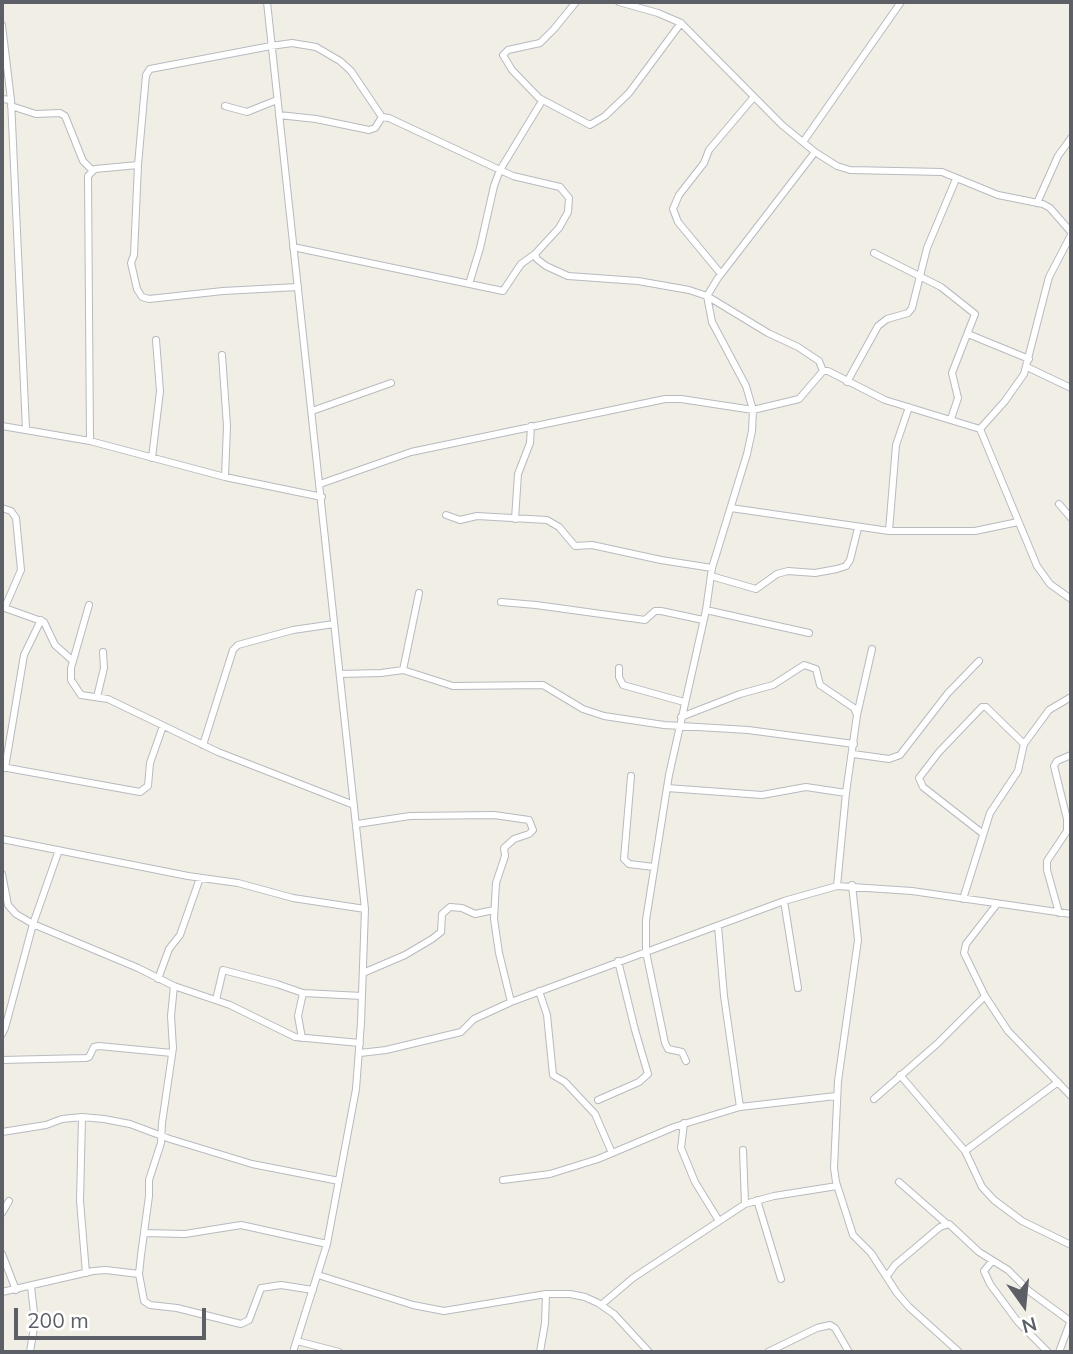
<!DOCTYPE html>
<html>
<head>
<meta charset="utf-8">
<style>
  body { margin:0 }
  #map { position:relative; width:1073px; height:1354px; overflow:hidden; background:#f0eee5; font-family:Mulish,sans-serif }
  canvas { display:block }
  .frame { position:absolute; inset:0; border:4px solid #5c6066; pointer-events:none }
  .north { position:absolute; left:989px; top:1270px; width:70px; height:70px; -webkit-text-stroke:5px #fff; paint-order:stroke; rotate:165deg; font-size:19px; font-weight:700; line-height:28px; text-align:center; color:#5c6066 }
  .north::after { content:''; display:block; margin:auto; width:24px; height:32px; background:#5c6066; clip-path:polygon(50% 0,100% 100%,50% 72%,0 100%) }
  .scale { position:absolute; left:14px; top:1308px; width:192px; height:32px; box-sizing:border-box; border:4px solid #5c6066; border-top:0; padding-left:9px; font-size:21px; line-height:24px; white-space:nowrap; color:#5c6066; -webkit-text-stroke:5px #fff; paint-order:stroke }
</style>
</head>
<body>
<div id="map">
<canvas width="1073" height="1354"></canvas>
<div class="frame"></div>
<div class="north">N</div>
<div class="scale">200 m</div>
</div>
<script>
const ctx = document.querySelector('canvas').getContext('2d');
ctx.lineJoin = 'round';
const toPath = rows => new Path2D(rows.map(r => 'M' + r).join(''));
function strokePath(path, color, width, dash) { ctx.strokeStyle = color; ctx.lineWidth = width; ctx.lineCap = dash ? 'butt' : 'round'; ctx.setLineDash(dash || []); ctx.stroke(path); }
const minor = toPath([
  [267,2,365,909,361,1023,356,1089,327,1244,293,1352],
  [576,2,554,29,540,43,508,50,503,55,512,70,539,98,590,125,605,116,629,93,681,23],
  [619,2,658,13,681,23,782,125,815,152,837,166,850,170,942,172,998,195,1043,204,1050,208,1071,232],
  [2,25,11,100],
  [2,99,11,100,26,429],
  [11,106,36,114,60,113,65,116,83,161,92,170],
  [225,106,247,112,277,100],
  [279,115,316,119,369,130,375,128,382,117],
  [803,142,901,2],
  [138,165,95,169,88,176,90,441,225,477,322,497],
  [1037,203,1058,156,1071,138],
  [293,247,503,291,521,264,535,254,559,228,568,212,569,198,560,187,513,176,389,118,382,117,351,71,340,61,316,47,292,43,271,46,150,69,146,75,138,165,134,255,131,263,137,289,142,297,149,299,223,291,298,287],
  [874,253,941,287,975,314,952,373,958,398,951,419],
  [535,254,537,259,546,266,568,276,638,281,689,290,707,296,768,333,798,347,819,361,823,371],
  [721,274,678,222,673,209,679,195,704,163,709,150,753,98],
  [469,284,480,248,494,186,500,170,542,101],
  [968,334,1029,359],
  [222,355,227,426,225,477],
  [1027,367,1071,388],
  [823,371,828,371,885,400,980,429,1037,566,1050,584,1071,599],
  [847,382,878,326,887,319,908,313,912,308,927,248,956,179],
  [312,411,391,383],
  [2,426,90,441],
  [980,429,1005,401,1024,374,1049,277,1071,235],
  [152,458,160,391,156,340],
  [320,484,411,452,665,399,681,399,753,410,799,399,823,371],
  [1059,504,1071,518],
  [2,508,11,511,16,518,21,570,5,607],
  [731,508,889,531,975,531,1018,522],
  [446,515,460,520,477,516,547,520,559,527,575,546,592,545,661,560,712,568],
  [515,519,518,474,530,443,531,426],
  [889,531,896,445,909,407],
  [711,576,756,589,777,574,788,571,815,573,837,569,846,566,850,560,858,528],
  [501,602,536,605,645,620,655,611,661,611,703,620],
  [89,605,71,668,71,680,81,695,108,699,218,752,354,805],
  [2,607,44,622,55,645,73,661],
  [706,610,809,633],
  [619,668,619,677,623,685,684,702],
  [403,670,453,686,543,685,583,709,604,716,664,725,748,730,854,744],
  [340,674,381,673,403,670,419,593],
  [97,697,104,668,103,652],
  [681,717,740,694,773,685,804,665,816,669,820,685,854,708,856,713],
  [203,745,233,650,238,645,293,630,334,624],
  [853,754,889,759,900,755,948,693,979,661],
  [2,767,140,792,148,786,150,763,163,726],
  [5,768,24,655,41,620],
  [631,776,624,859,629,864,654,867],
  [667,788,762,795,806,787,846,793],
  [357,824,410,816,494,815,529,820,533,830,529,834,514,839,504,848,505,856,496,883,494,919,499,953,511,1002],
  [982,833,923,787,919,778,939,752,982,707,986,707,1024,744],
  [2,839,188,876,238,883,293,898,365,909],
  [2,874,8,905,16,914,33,924,138,968,174,986,230,1005,295,1037,360,1043],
  [852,885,858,940,838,1081,834,1168,836,1182,853,1235,871,1253,897,1293,909,1307,959,1352],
  [837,886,846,793,857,715,872,649],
  [963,899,990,813,1018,771,1024,744,1049,710,1071,697],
  [784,901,798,988],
  [997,904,966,944,964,953,985,996,1008,1031,1071,1096],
  [1059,913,1047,870,1047,861,1067,831,1067,819,1054,766,1057,761,1071,755],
  [718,926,724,996,740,1107],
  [363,973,405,955,432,939,441,932,442,914,450,907,462,908,475,914,494,910],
  [158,979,169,949,180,935,200,878],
  [174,986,171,1016,173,1048,162,1123,161,1143,149,1180,149,1196,141,1255,139,1274,144,1301,150,1305,177,1308,241,1324,249,1320,261,1288,281,1285,313,1290],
  [539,991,547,1015,553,1075,565,1082,595,1114,612,1153],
  [216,1000,223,970,277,984,303,993,362,996],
  [2,1034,5,1028,33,924,59,850],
  [302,1038,298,1016,303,993],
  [360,1053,386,1050,461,1032,474,1019,511,1002,784,901,837,886,912,891,1071,914],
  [2,1060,86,1058,89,1057,94,1047,99,1046,172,1053],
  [686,1061,682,1052,668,1049,665,1043,646,952,646,920,669,775,706,610,712,568,747,454,752,431,753,410,746,386,712,322,707,296,718,278,815,152],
  [900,1075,965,1151,982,1187,994,1200,1022,1221,1071,1245],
  [874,1099,938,1043,985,996],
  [598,1100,639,1082,648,1074,635,1030,618,961],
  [82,1117,80,1201,86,1273],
  [684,1123,681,1148,695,1182,719,1221],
  [2,1132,46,1125,62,1119,82,1117,104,1119,130,1124,170,1139,252,1164,339,1181],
  [743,1150,745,1204],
  [965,1151,1058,1082],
  [503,1180,550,1174,598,1159,674,1127,740,1107,836,1096],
  [899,1182,947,1224],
  [757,1200,781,1279],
  [2,1213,9,1201],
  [144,1233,185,1234,241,1225,327,1244],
  [2,1254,16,1290],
  [992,1261,984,1271,990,1284,1018,1322,1048,1352],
  [318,1275,413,1305,444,1311,546,1294,570,1294,585,1297,598,1303,614,1314,649,1352],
  [887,1276,895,1265,940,1227,949,1224,979,1252,1008,1270,1029,1291,1070,1321],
  [2,1292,93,1271,106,1270,139,1274],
  [601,1305,633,1278,745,1204,774,1196,837,1186],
  [297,1341,339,1352],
  [30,1352,35,1321,31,1287],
  [540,1352,545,1323,546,1294],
  [768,1352,817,1328,830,1325,835,1328,849,1352],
  [1059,1352,1071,1320]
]);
strokePath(minor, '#b7babf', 8);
strokePath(minor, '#fff', 6);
</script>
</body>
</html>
